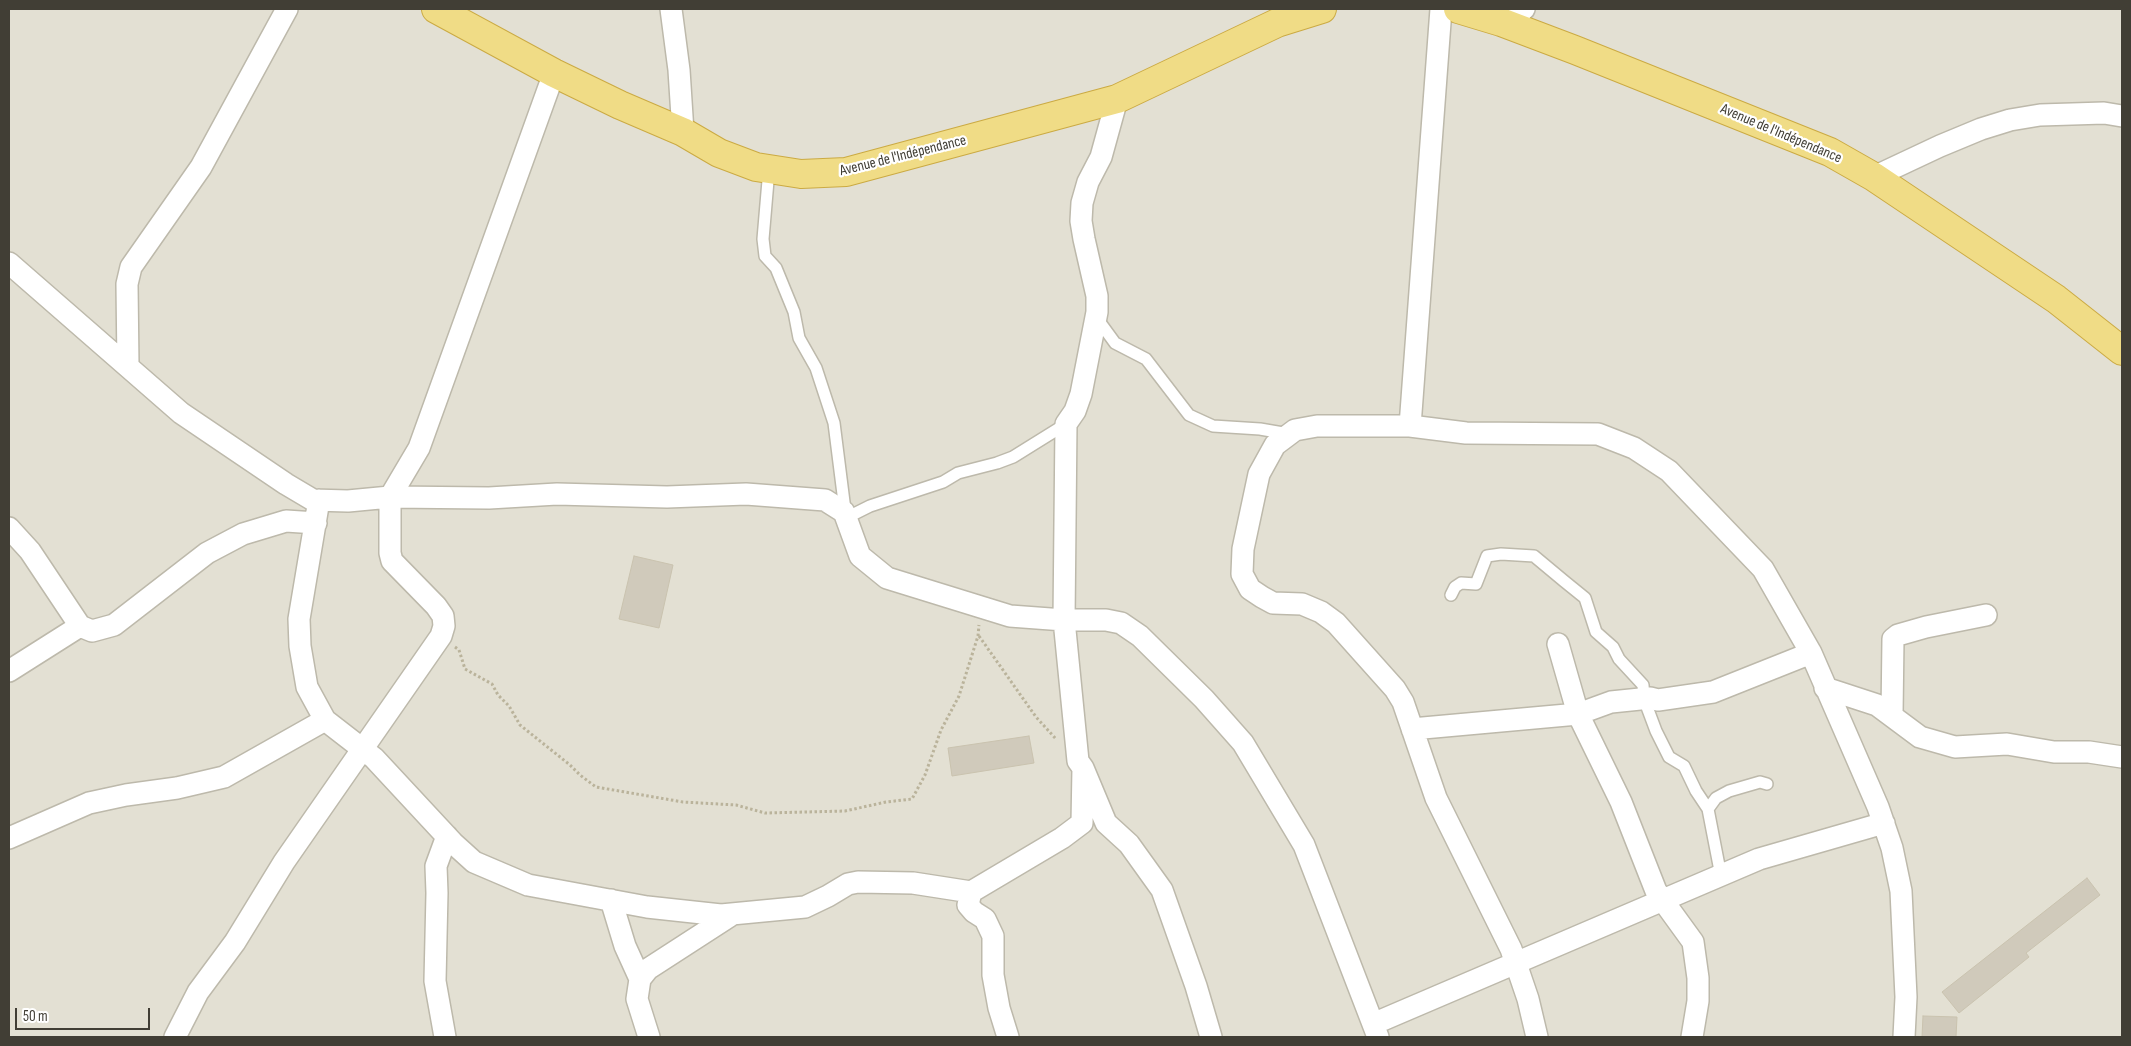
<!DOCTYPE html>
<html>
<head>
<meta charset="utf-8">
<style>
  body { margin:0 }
  #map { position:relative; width:2131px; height:1046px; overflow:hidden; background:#f0eee4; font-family:"Sofia Sans Condensed",sans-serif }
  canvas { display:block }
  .frame { position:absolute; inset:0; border:10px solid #413e35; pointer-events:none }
  .scale { position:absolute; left:15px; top:1008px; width:135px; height:22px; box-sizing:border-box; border:2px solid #413e35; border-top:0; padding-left:6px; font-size:15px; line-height:18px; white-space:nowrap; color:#413e35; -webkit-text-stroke:4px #fff; paint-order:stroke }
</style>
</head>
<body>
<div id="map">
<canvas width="2131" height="1046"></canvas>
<div class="frame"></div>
<div class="scale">50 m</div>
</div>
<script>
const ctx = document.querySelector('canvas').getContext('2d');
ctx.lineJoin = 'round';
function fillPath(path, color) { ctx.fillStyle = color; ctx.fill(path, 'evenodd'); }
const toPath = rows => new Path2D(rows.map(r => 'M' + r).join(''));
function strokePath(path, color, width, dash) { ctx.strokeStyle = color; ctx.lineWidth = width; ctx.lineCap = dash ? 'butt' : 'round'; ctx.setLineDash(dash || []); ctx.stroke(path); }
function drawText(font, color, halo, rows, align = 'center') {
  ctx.font = font + ' "Sofia Sans Condensed",sans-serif'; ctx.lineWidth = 4.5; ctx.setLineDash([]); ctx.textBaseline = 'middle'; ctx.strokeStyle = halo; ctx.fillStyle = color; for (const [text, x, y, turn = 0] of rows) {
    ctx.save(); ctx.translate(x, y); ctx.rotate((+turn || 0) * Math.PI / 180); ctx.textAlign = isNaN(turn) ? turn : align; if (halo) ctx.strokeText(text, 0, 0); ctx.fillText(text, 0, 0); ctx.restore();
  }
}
fillPath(toPath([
  [9,9,2122,9,2122,1037,9,1037]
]), '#e3e0d3');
const building = toPath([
  [634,556,673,565,659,628,619,619,634,556],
  [1029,736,1034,763,952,776,948,748,1029,736],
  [2087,878,2100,895,2026,953,2029,957,1959,1013,1942,992,2087,878],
  [1923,1016,1957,1017,1956,1037,1922,1037,1923,1016]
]);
fillPath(building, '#d0cabb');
strokePath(building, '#cac3af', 1);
const service = toPath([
  [769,169,763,239,765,256,776,268,794,312,799,338,816,368,834,423,846,518,870,506,943,482,958,473,997,463,1013,457,1066,424],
  [1096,317,1115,343,1146,359,1189,415,1213,426,1260,429,1289,434],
  [1451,595,1455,587,1461,583,1476,584,1487,556,1501,554,1534,556,1564,581,1585,598,1596,632,1613,647,1619,659,1643,685,1644,699,1656,731,1669,757,1684,766,1696,791,1708,809],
  [1721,876,1708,809,1716,798,1729,791,1760,782,1767,784]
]);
const minor = toPath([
  [671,9,679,70,683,132],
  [1441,9,1410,426,1466,433,1598,434,1634,448,1669,471,1763,569,1811,653,1878,807,1892,848,1901,891,1906,997,1904,1037],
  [1501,22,1524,9],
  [1117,99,1101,157,1088,182,1082,203,1081,221,1084,239,1097,296,1097,312,1081,394,1075,411,1066,424,1064,620,1078,761,1083,768,1106,823,1129,844,1162,890,1196,986,1211,1037],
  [1874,177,1940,146,1981,129,2010,120,2040,115,2104,113,2122,116],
  [9,263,181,413,286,484,313,500,348,501,390,497,489,498,557,494,667,497,746,494,825,500,844,512,860,556,887,578,1010,616,1064,620,1106,620,1121,623,1140,636,1204,699,1243,743,1304,845,1378,1037],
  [128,366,127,284,131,267,201,167,287,9],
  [1410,426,1317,426,1295,430,1275,445,1259,474,1243,549,1242,574,1250,589,1262,597,1273,603,1302,604,1321,612,1336,623,1395,689,1403,702,1436,798,1511,949,1528,999,1537,1037],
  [319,500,299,619,300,646,307,687,325,720,374,758,453,843,474,862,528,885,647,907,721,915,805,907,828,896,848,884,858,882,913,883,971,892,1062,838,1082,823,1083,768],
  [9,528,30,551,80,626,92,631,114,625,207,553,243,534,286,521,316,523],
  [1558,644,1578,714,1621,802,1656,891,1693,942,1698,978,1698,1001,1692,1037],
  [9,671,80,626],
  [1825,688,1877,705,1920,737,1955,747,2007,744,2054,752,2089,752,2122,757],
  [1892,715,1893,639,1898,635,1926,627,1986,615],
  [1412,729,1578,714,1611,702,1650,698,1658,700,1713,692,1811,653],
  [9,838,89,803,126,795,177,788,224,777,325,720],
  [971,892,968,905,974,912,985,919,993,936,993,975,999,1008,1008,1037],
  [611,900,625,946,640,979],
  [1373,1024,1759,859,1884,823],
  [175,1037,198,992,235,942,284,862,441,636,444,626,443,616,436,606,392,561,390,553,390,497,419,448,554,73],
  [445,1037,435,981,437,893,436,866,447,836],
  [649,1037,637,999,640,979,648,969,733,914]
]);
const trunk = toPath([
  [436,9,554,73,620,105,683,132,719,153,756,167,801,174,846,172,1117,99,1277,23,1322,9],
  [1458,9,1501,22,1575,50,1830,152,1874,177,2056,299,2122,351]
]);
strokePath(service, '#bdb9ab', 14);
strokePath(minor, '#bdb9ab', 24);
strokePath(trunk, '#cbaa43', 30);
strokePath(toPath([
  [979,636,1036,717,1056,739],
  [455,647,459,650,465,669,492,684,498,695,509,706,520,725,570,765,580,775,596,787,683,802,736,805,765,813,845,811,886,802,912,799,925,775,941,730,959,696,978,636,979,625]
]), '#bab39b', 3, [2.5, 2.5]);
strokePath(service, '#fff', 11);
strokePath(minor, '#fff', 21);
strokePath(trunk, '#f0dc86', 28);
drawText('15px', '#413e35', '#fff', [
  ["Avenue de l'Indépendance",1781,134,23],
  ["Avenue de l'Indépendance",903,156,-14]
]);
</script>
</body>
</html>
